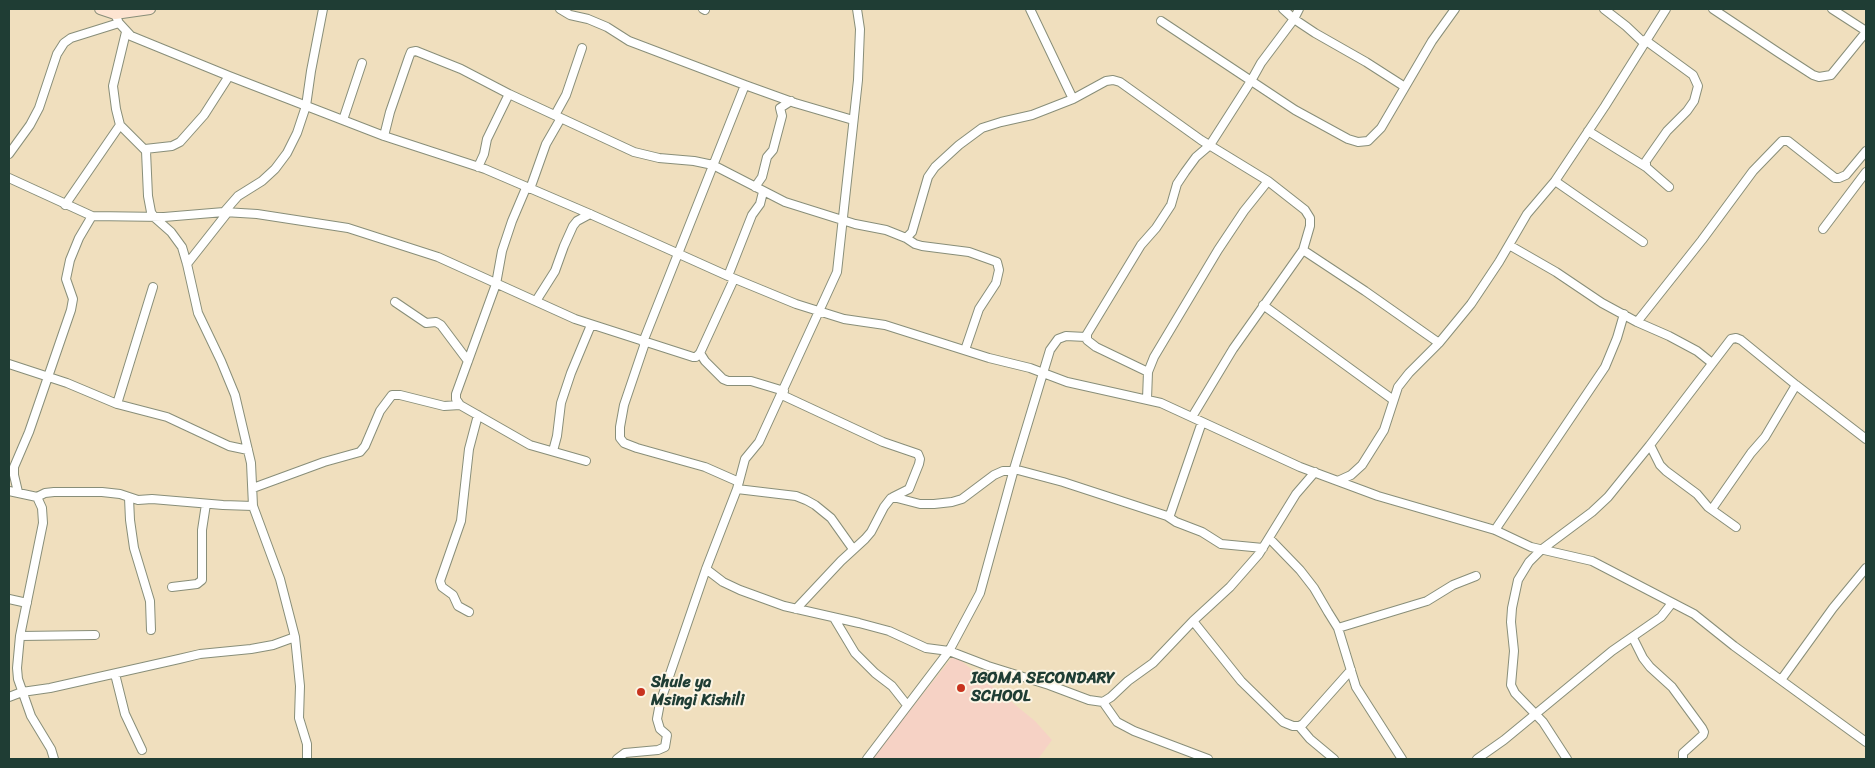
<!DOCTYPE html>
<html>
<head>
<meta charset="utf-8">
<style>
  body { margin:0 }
  #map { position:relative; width:1875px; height:768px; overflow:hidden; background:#f0dfbe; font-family:Sriracha,sans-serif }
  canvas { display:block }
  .frame { position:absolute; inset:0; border:10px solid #1f3d34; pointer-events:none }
</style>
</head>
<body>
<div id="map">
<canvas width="1875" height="768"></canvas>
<div class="frame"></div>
</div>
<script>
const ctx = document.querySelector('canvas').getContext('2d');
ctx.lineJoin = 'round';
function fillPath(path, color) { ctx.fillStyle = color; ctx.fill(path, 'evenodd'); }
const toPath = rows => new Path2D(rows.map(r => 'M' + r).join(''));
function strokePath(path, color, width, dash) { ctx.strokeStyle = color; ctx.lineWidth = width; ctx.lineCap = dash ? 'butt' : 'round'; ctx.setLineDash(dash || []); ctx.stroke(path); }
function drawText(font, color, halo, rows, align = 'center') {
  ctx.font = font + ' Sriracha,sans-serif'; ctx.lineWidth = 4; ctx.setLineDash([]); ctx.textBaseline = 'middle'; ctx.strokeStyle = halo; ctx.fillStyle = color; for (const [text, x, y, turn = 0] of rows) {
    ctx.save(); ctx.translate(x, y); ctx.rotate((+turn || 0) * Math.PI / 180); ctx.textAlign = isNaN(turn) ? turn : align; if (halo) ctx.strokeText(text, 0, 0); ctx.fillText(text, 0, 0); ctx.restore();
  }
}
fillPath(toPath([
  [954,655,1035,721,1052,740,1038,759,871,759]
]), '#f6d2c5');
const street = toPath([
  [560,9,570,15,588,19,607,27,629,41,745,85,795,103,853,120],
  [703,9,705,10],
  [1030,9,1073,99],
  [1283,9,1294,19,1315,33,1366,62,1405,87],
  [1604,9,1626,26,1644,43],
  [1713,9,1779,53,1813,75,1819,77,1831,75,1866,32],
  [1832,9,1866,31],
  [115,14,119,23,131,36,229,76,384,136,485,169,590,214,728,276,796,304,844,319,885,325,989,358,1030,368,1067,382,1161,403,1300,467,1378,496,1495,530,1531,547,1592,561,1694,614,1734,646,1866,742],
  [1161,21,1295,110,1348,139,1358,142,1368,141,1381,128,1432,41,1455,9],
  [126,32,113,86,116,109,120,125,146,151,148,196,151,212,154,217,171,232,182,247,187,264,198,313,221,361,235,395,251,463,253,506,280,579,295,637,300,686,299,718,307,744,307,759],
  [1645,40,1693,75,1698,86,1694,101,1687,111,1667,131,1646,161,1646,167,1669,187],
  [555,115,566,95,582,48],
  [343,120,362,63],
  [1588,131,1646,167],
  [384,136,390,112,409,57,411,52,416,51,461,69,509,94,634,152,659,158,694,161,713,165,785,202,855,224,886,230,906,238,912,232,928,177,935,167,959,145,982,128,1001,122,1032,115,1073,99,1106,81,1113,80,1120,82,1201,140,1268,181,1305,210,1310,218,1310,226,1303,250,1233,349,1192,417],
  [145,149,172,146,180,142,204,115,229,76],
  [9,154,30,125,39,108,57,54,64,43,71,38,119,23],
  [478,167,484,154,487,139,509,94],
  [9,178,92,216,164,217,224,212,257,214,348,228,438,257,575,319,693,357,696,357,700,353,734,279],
  [1555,181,1643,242],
  [755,187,762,177,767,157,773,150,782,116,780,108,791,101],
  [526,188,512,221,502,251,496,284,456,394,456,399,460,405,530,445,586,461],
  [530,189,546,144,561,118],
  [65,205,120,125],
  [224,212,238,196,262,181,275,169,287,153,297,133,306,106,311,71,323,9],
  [1823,229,1866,172],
  [906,238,915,244,922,246,969,252,997,262,999,270,996,283,979,309,965,350],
  [1509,245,1556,272,1602,303,1637,322,1669,336,1697,351,1712,363],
  [1303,250,1365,291,1439,343],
  [187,264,228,212],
  [728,276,752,215,760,204,763,192],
  [536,301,555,271,564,246,573,226,577,221,590,214],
  [395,302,426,323,436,322,441,325,468,361],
  [1263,305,1392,399],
  [1637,322,1702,240,1753,171,1782,141,1788,141,1835,178,1839,178,1846,175,1866,151],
  [643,342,745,85],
  [645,343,624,405,620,427,620,438,624,443,637,448,705,467,739,482],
  [700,353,705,361,723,379,728,381,751,381,784,391],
  [9,364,67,383,117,404,167,417,229,446,248,450],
  [1148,372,1096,347,1087,340,1087,334,1141,245,1156,228,1171,205,1177,184,1185,172,1196,157,1210,145,1251,81,1261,63,1294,19,1299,9],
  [782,395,883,442,918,454,920,459,919,464,909,489,893,497],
  [1147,399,1148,372,1154,357,1218,250,1244,211,1268,181],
  [117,404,153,287],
  [1650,445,1660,465,1666,471,1697,494,1708,507,1736,527],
  [553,451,557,436,561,403,571,373,591,325],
  [1014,469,1063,482,1167,516,1170,515,1202,422],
  [1340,480,1351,475,1362,465,1384,430,1398,387,1409,373,1439,343,1471,304,1499,262,1527,214,1555,181,1605,106,1666,9],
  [253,488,324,462,360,452,365,446,380,411,392,395,400,395,444,406,460,405],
  [737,489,796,496,806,500,815,505,831,518,853,549],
  [9,491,37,497,42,508,43,523,20,636,17,668,18,679,31,716,51,749,54,759],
  [18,492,14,475,14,467,29,432,71,310,73,299,66,279,70,260,79,238,92,216],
  [37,497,45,493,54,492,102,492,120,494,138,500,152,499,223,505,253,506],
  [129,498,130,520,134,548,150,601,151,630],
  [1712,509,1751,453,1765,437,1796,385],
  [1167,516,1176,522,1202,532,1221,544,1263,548],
  [1495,530,1605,367,1617,338,1624,314],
  [1269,538,1300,570,1314,588,1328,612,1338,628,1356,687,1402,759],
  [706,569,723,582,740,590,784,606,859,623,889,631,926,648,949,651,988,666,1049,685,1089,700,1103,702,1111,697,1128,681,1153,663,1193,621,1230,587,1259,554,1296,494,1315,472],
  [172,587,197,584,202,580,202,530,206,504],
  [9,599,27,603],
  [796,609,841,561,865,539,871,532,884,507,891,498,897,498,920,504,934,504,952,502,962,499,994,475,1003,471,1013,471],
  [469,612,458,606,453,595,442,587,440,581,461,521,469,449,478,415],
  [834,618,855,653,875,673,892,686,907,705],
  [1193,621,1241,681,1283,722,1293,726,1299,726,1303,724,1351,670],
  [1338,628,1427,601,1453,585,1476,576],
  [20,636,95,635],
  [1633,638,1643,658,1650,667,1672,687,1702,728,1704,732,1703,735,1683,753,1683,759],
  [115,674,125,714,142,750],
  [1781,680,1833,608,1866,568],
  [9,697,22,692,50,688,179,659,200,654,251,649,273,645,295,637],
  [1103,702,1117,722,1134,731,1208,759],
  [1299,726,1310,739,1334,759],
  [617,759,625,753,658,750,665,747,667,735,660,729,657,719,660,703,706,569,737,489,745,459,759,442,837,272,858,80,860,29,857,9],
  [867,759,949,651,980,593,1014,469,1050,350,1058,339,1066,336,1086,337],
  [1477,759,1504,740,1612,651,1661,617,1672,603],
  [1567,759,1543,722,1515,693,1511,685,1514,651,1511,622,1512,608,1518,580,1529,562,1541,550,1592,512,1608,497,1650,445,1731,339,1736,338,1741,340,1796,385,1866,439]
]);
const secondary = toPath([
  [100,9,115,14,150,9]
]);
strokePath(street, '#888e79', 10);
strokePath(secondary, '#888e79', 12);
strokePath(street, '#fff', 8);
strokePath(secondary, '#fde4d1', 10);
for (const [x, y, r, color] of [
  [961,688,5,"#c8321e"],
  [641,692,5,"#c8321e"]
]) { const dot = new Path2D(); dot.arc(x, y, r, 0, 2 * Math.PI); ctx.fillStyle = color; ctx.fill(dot); strokePath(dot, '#fcf5e5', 2); }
drawText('bold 16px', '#1f3d34', '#fcf5e5', [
  ["IGOMA SECONDARY",971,679],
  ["SCHOOL",971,697],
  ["Shule ya",651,683],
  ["Msingi Kishili",651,701]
], 'left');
</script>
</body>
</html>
